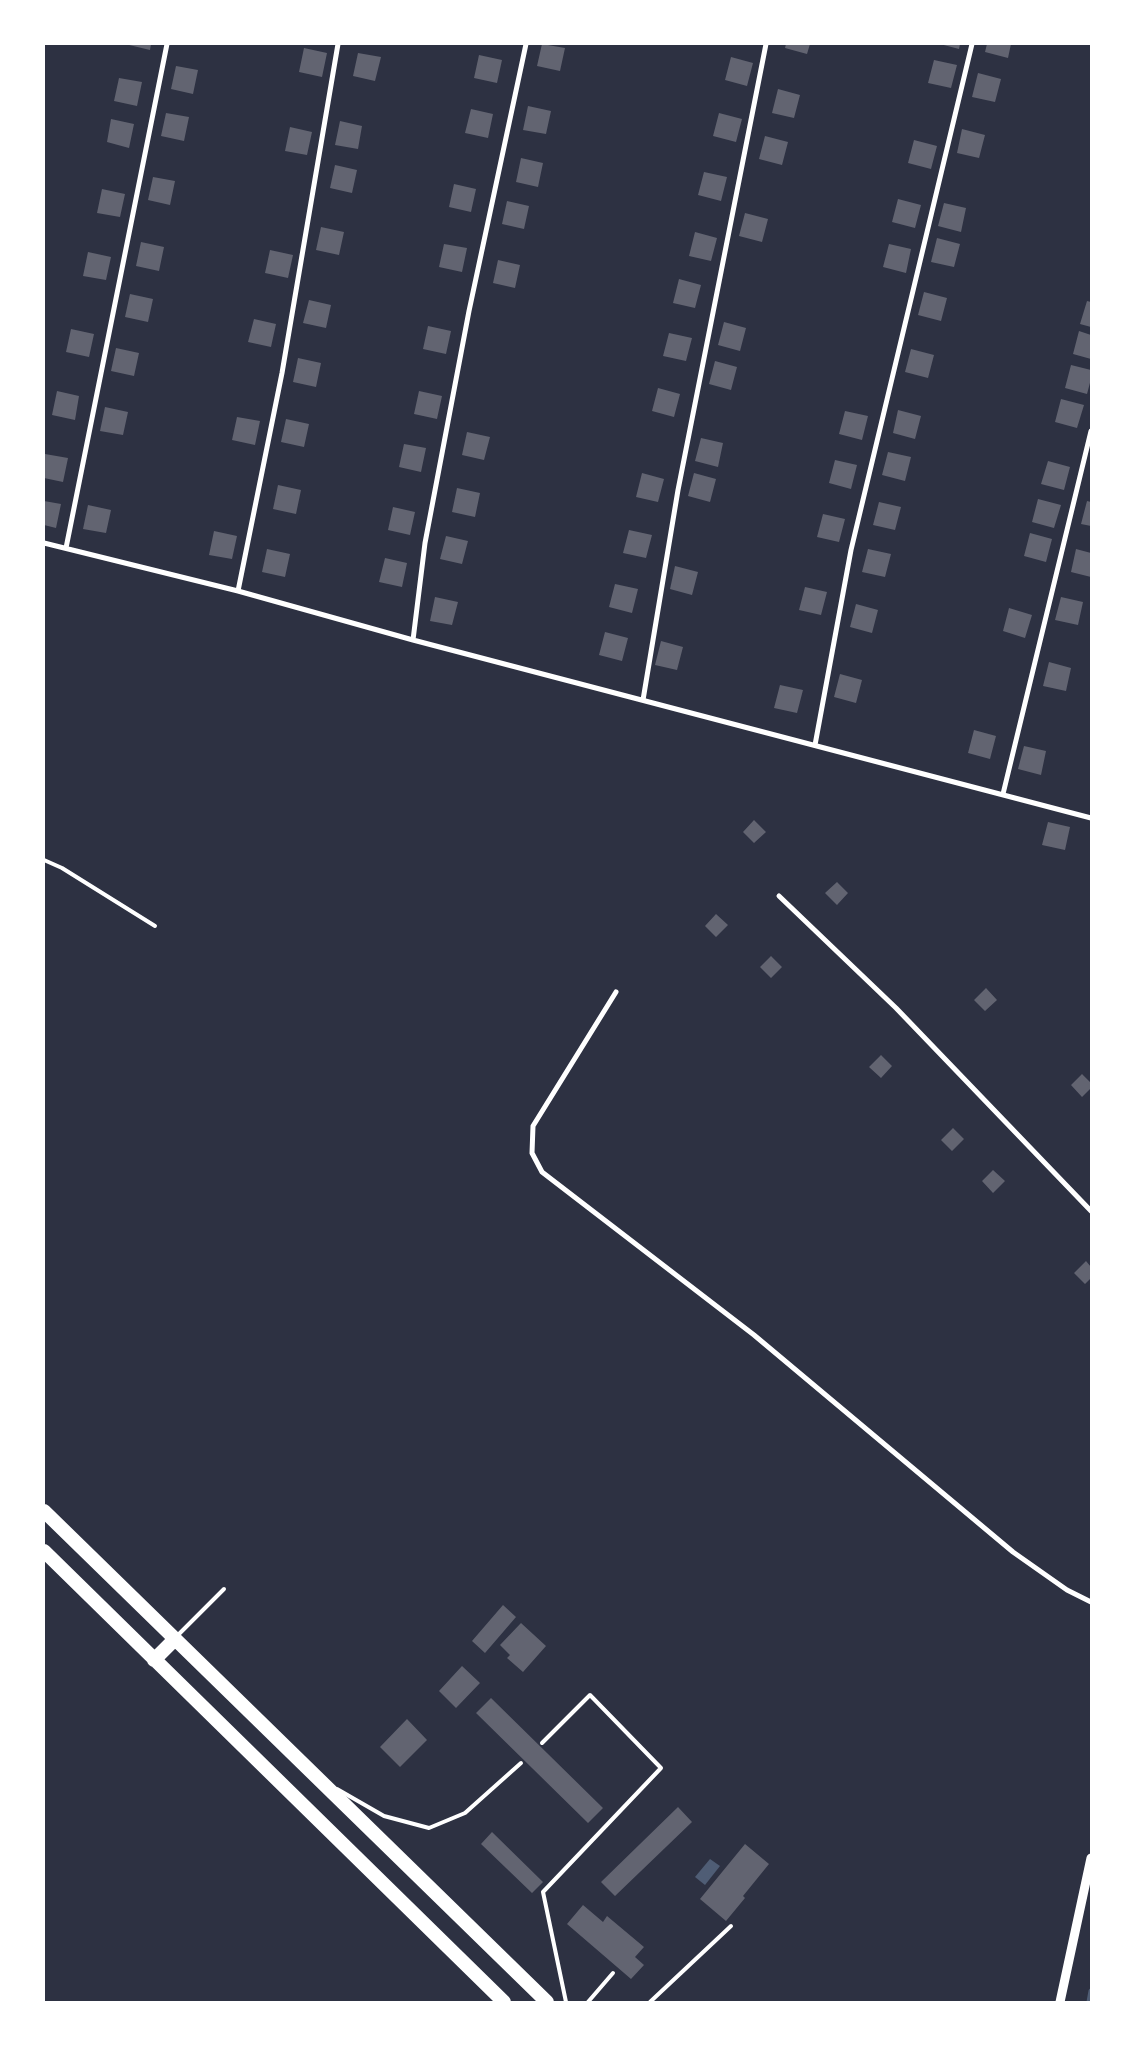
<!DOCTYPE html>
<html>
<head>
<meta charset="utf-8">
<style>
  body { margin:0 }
  #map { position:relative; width:1135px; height:2046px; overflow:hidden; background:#2d3142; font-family:Arial,sans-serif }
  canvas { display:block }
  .frame { position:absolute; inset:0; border:45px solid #fff; pointer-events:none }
</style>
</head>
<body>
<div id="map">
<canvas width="1135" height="2046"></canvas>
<div class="frame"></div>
</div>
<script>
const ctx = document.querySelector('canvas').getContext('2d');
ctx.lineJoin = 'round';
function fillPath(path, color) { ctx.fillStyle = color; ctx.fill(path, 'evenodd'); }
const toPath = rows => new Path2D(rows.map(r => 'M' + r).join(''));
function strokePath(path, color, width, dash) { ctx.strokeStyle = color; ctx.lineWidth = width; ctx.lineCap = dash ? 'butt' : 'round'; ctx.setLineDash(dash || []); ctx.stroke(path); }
fillPath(toPath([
  [710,1859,720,1866,705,1885,695,1877]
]), '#4f5d75');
strokePath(toPath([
  [1089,2002,1091,1991]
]), '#4f5d75', 5);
fillPath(toPath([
  [125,44,151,44,150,50],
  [542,44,565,48,560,71,537,66],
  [786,44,810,44,807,54,785,48],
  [940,44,960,44,959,49],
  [987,44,1011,44,1008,58,985,52],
  [304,48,327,53,322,77,299,72],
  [358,53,381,57,375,81,353,76],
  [479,55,502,60,497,83,474,78],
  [731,57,753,63,747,86,725,80],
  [934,60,957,65,951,88,928,83],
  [176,66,198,70,193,94,171,89],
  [978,73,1001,79,995,102,972,97],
  [119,78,142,82,137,106,114,101],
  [778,89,800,95,794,118,772,113],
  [528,106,551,111,546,134,523,130],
  [471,109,493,114,488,138,465,133],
  [166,113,189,117,184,141,161,136],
  [719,113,742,119,736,142,713,136],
  [111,119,134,124,129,148,107,142],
  [340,121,362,126,358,149,335,145],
  [290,127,312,132,307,155,285,151],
  [962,129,985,135,979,158,957,153],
  [765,136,788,142,782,165,759,159],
  [914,140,937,146,931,169,908,163],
  [521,158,543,163,538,187,516,182],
  [335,165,357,170,352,193,330,188],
  [704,172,727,177,721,201,698,195],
  [153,177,175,181,170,205,148,200],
  [454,184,476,189,471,212,449,207],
  [102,189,125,194,120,217,97,213],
  [898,199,921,205,915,228,892,222],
  [507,201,529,206,524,229,502,224],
  [944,203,966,208,961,232,938,226],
  [745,213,768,219,762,242,739,236],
  [321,227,344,232,339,255,316,250],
  [695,232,717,238,711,261,689,256],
  [937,238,960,244,954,267,931,262],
  [141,242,164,247,159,271,136,266],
  [444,244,467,248,462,272,439,267],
  [889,244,911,249,906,273,883,267],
  [270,250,293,255,288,278,265,273],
  [88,252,111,257,106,280,83,276],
  [498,260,520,265,515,288,493,283],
  [679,279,701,285,695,308,673,303],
  [924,292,947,298,941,321,918,315],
  [130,294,153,299,148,322,125,317],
  [309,300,331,305,326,328,303,323],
  [1087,301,1091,302,1091,327,1080,324],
  [254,319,276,324,271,347,248,342],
  [724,322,746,328,740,351,718,345],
  [428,326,451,331,446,354,423,349],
  [71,329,94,334,89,357,66,352],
  [1079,331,1091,335,1091,359,1073,354],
  [669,333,692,338,686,361,663,356],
  [116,348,139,353,134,376,111,371],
  [911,349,934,355,928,378,905,372],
  [298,358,321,363,316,387,293,382],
  [715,361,737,367,731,390,709,384],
  [1071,365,1091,370,1091,379,1087,394,1065,388],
  [658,388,680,394,674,417,652,411],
  [57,391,79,396,75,420,52,415],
  [419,391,442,396,437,419,414,414],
  [1061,399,1084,405,1077,428,1055,422],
  [105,407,128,412,123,435,100,431],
  [898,410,921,416,915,439,893,433],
  [845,411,868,416,862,440,839,434],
  [237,417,260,421,255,445,232,440],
  [286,419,309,424,304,447,281,442],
  [467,432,490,437,484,460,462,455],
  [701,438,723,443,718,467,695,461],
  [404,444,426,448,421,472,399,467],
  [888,452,911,457,905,481,882,475],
  [45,454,68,458,63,482,44,478],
  [835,460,857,465,851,489,829,483],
  [1048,461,1070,467,1064,490,1041,484],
  [642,473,664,479,658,502,636,497],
  [694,473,716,479,710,502,688,496],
  [278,485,301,490,296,514,273,509],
  [457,488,480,493,475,517,452,512],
  [1038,499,1061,505,1054,528,1032,522],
  [44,501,61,504,56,528,44,525],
  [1087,501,1091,502,1091,526,1081,524],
  [879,502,901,507,895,530,873,525],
  [88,505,111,510,106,533,83,529],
  [393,507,415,512,410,535,388,530],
  [823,514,845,519,839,542,817,537],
  [629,530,652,535,646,558,623,553],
  [214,531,237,536,232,559,209,555],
  [1030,533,1052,539,1046,562,1024,556],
  [446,536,468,541,462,564,440,559],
  [267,549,290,554,285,577,262,572],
  [868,549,891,554,885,577,862,572],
  [1076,549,1091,553,1091,577,1071,572],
  [385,558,407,563,402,587,379,582],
  [675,566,698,572,692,595,670,589],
  [615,584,638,589,632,613,609,607],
  [805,587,827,592,821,615,799,610],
  [435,597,458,602,452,625,430,621],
  [1061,597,1083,602,1078,625,1055,620],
  [856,604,878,610,872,633,850,627],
  [1009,608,1032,615,1025,638,1003,631],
  [605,632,628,638,622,661,599,655],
  [661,641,683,647,677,670,655,665],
  [1049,662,1071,668,1066,691,1043,686],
  [840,674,862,680,856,703,834,697],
  [780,685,803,690,797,713,774,708],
  [974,730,996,736,990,759,968,753],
  [1024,746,1046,751,1041,775,1018,769],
  [754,820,766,832,754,843,743,832],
  [1048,822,1070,827,1065,850,1042,845],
  [837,882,848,893,837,905,825,893],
  [716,914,728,925,716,937,705,926],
  [771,956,782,967,771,978,760,967],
  [986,988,997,1000,985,1011,974,1000],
  [881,1055,892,1066,881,1078,869,1067],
  [1082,1074,1091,1083,1091,1088,1082,1097,1071,1085],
  [953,1128,964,1139,952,1151,941,1140],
  [993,1170,1005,1181,993,1193,982,1181],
  [1086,1261,1091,1267,1091,1278,1085,1284,1074,1273],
  [503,1605,516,1617,485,1653,472,1641],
  [521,1623,546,1646,523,1672,507,1658,510,1655,500,1645],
  [462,1666,480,1683,456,1708,439,1691],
  [491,1698,603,1808,588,1823,476,1713],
  [407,1719,427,1740,400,1767,380,1747],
  [678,1807,692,1822,615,1896,601,1882],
  [492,1832,543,1882,532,1893,481,1844],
  [745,1844,769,1864,743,1896,745,1898,726,1921,700,1899],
  [583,1905,603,1922,607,1916,644,1947,635,1957,644,1965,631,1979,567,1924]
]), '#626471');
strokePath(toPath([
  [44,860,62,868,155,926],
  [176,1637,224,1589],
  [542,1743,590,1695,661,1768,543,1892,566,2002],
  [337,1789,384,1816,429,1828,465,1813,521,1763],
  [588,2002,613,1973],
  [650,2002,731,1926]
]), '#fff', 4);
strokePath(toPath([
  [44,543,238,591,413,640,1091,818],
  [66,548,167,44],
  [238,591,282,373,338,44],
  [413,640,425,543,469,311,526,44],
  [643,700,678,490,766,44],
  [815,745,851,550,972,44],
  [1003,794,1091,431],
  [779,896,896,1008,1091,1211],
  [616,992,533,1126,532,1153,542,1172,754,1335,1013,1552,1067,1590,1091,1602]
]), '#fff', 5);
strokePath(toPath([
  [1060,2002,1091,1858]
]), '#fff', 9);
strokePath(toPath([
  [44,1511,547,2002],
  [44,1551,504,2002],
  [154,1660,175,1639]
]), '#fff', 14);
</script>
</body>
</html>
